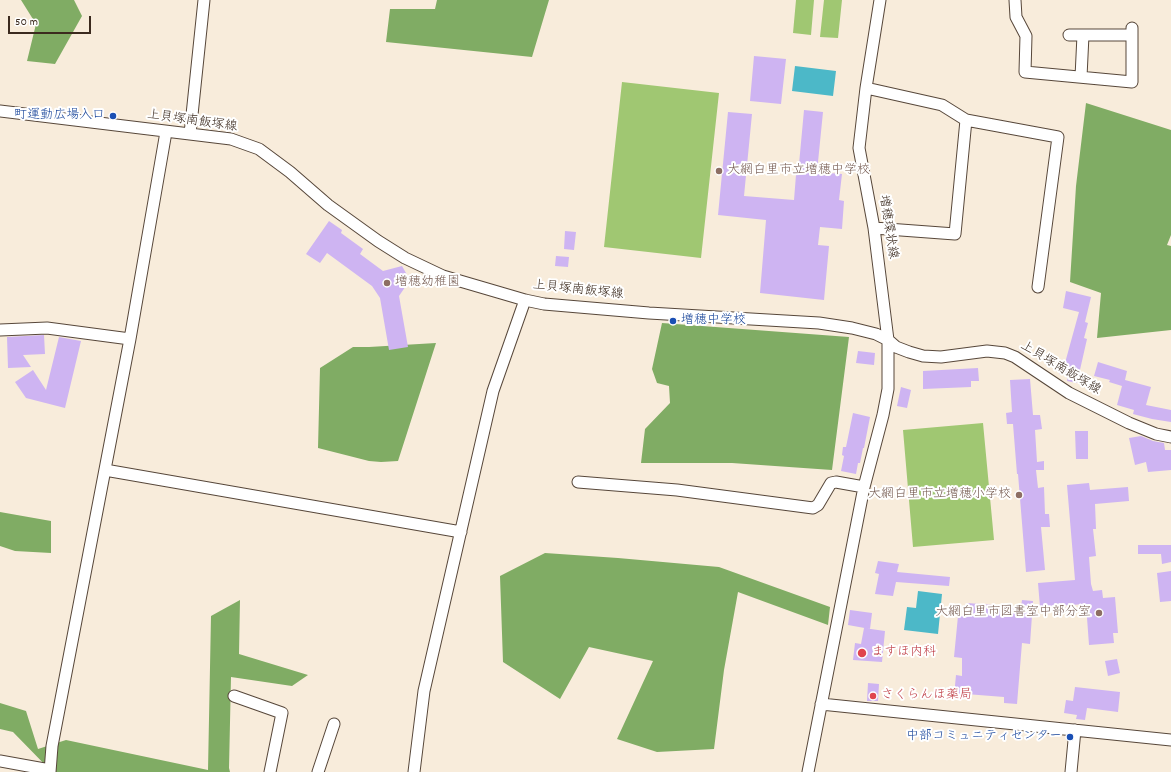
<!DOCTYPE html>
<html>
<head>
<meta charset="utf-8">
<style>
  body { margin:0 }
  #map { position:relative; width:1171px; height:772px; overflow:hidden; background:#f8ecdb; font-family:Dekko,sans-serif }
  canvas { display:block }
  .scale { position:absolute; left:8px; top:16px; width:83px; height:18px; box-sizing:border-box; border:2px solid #3b2a1e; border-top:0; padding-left:5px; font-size:12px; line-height:14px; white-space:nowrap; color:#3b2a1e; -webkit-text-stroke:3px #fff; paint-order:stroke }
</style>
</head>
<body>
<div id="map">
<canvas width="1171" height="772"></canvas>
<div class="scale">50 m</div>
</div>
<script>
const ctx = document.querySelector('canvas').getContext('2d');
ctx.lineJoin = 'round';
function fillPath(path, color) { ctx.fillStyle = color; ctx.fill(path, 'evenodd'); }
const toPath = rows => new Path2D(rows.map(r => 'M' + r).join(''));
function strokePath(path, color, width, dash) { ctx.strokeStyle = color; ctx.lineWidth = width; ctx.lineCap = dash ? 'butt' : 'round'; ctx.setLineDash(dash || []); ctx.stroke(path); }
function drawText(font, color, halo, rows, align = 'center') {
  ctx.font = font + ' Dekko,"Klee One",sans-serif'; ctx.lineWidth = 4; ctx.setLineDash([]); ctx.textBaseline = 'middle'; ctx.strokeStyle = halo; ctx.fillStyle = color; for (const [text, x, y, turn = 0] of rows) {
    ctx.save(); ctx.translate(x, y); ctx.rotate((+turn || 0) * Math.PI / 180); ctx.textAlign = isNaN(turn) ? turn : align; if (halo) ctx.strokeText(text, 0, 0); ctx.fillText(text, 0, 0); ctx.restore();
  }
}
fillPath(toPath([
  [796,0,814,0,811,35,793,33],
  [824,0,842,0,838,38,820,37],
  [622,82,719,93,701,258,604,247],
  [983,423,994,540,913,547,903,430]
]), '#a0c772');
fillPath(toPath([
  [21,0,74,0,82,16,55,64,27,61,36,24],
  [437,0,549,0,532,57,386,42,390,9,435,9],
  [1086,103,1171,130,1171,235,1167,245,1171,246,1171,330,1097,338,1101,293,1070,282,1076,186],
  [662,323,849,337,832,470,732,463,641,463,645,429,670,403,669,386,657,383,652,369],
  [436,343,398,461,381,462,369,461,318,448,320,368,353,347,369,347],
  [0,512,51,521,51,553,15,551,0,546],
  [545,553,618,558,719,567,830,607,828,625,738,592,724,670,714,749,657,752,617,739,653,661,589,647,560,699,503,662,500,576],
  [240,600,239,654,308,675,292,686,231,677,229,768,230,772,52,772,13,732,0,729,0,703,26,711,38,749,66,740,208,770,211,616]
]), '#80ac64');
fillPath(toPath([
  [795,66,836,71,833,96,792,91],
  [918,591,942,594,938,634,904,630,907,607,916,608]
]), '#4cb8c8');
fillPath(toPath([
  [754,56,786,59,781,104,750,101],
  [804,110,823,112,817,172,842,174,839,200,844,201,842,229,820,227,818,245,829,246,824,300,760,293,766,220,718,215,728,112,752,114,744,196,794,200,796,175,798,175],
  [329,221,342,230,341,233,363,249,360,254,383,271,402,266,410,280,399,296,408,347,389,350,380,298,372,286,327,253,320,263,306,254],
  [565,231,576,232,574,250,564,249],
  [556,256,569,257,568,267,555,266],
  [1066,291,1091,297,1085,322,1088,323,1084,338,1087,339,1077,383,1067,381,1068,376,1059,374,1062,362,1065,363,1079,312,1063,308],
  [44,335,45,354,23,355,31,367,8,368,7,337],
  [59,337,81,341,65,408,26,398,15,382,33,370,46,390],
  [858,351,875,353,874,365,856,363],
  [1098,362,1127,371,1125,380,1151,387,1146,405,1171,410,1171,422,1152,419,1133,414,1134,410,1117,405,1122,386,1109,382,1110,380,1094,376],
  [978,368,979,381,971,381,971,387,923,389,923,371],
  [1030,379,1033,415,1040,415,1042,429,1035,430,1037,462,1044,461,1044,470,1036,470,1038,488,1044,487,1045,514,1049,514,1050,527,1041,527,1045,570,1026,572,1018,474,1017,474,1013,424,1007,424,1006,413,1012,412,1010,380],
  [901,387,911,390,907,408,897,406],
  [853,413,870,417,864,448,863,448,860,463,858,463,856,474,841,471,844,456,842,455,843,447,846,447],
  [1075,431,1088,431,1088,459,1076,459],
  [1141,436,1153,441,1164,443,1165,450,1171,450,1171,470,1148,472,1146,462,1135,465,1129,438],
  [1089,483,1090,490,1128,487,1129,501,1095,504,1096,529,1093,529,1096,556,1089,557,1091,584,1093,591,1102,590,1103,598,1115,597,1118,633,1113,633,1114,643,1089,645,1086,604,1040,607,1038,583,1075,580,1067,485],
  [1138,545,1171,545,1171,562,1162,564,1161,554,1138,554],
  [878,561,899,564,897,572,950,577,949,586,896,582,893,596,875,594,879,574,875,573],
  [1171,571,1171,601,1160,602,1157,573],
  [1022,600,1033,601,1030,644,1022,643,1017,704,1004,703,1004,697,966,694,966,697,954,696,956,675,962,676,962,658,954,657,958,616,965,616,967,603,1021,607],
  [850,610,872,613,870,629,848,625],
  [864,628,885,631,882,662,853,660,855,643,861,644],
  [1117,659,1120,673,1108,676,1105,661],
  [868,683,879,684,878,701,867,701],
  [1075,687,1120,692,1118,712,1087,708,1085,720,1076,719,1077,715,1064,713,1066,700,1073,701]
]), '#ceb4f2');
const minor = toPath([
  [1015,0,1016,17,1026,36,1025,72,1132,82,1132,28],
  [1069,35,1132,35],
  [1081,77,1083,35],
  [866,88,942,105,966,120,1058,137,1038,287],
  [0,111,231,139,259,149,290,172,328,205,378,241,405,258,443,276,525,300,544,304,649,313,819,323,852,328,876,334,888,340,896,347,909,352,923,356,941,357,987,351,1005,353,1015,357,1069,393,1129,423,1156,434,1171,437],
  [190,134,204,0],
  [874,228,955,234,966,120],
  [0,330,47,328,130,339],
  [105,470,461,532],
  [578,482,677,490,813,508,818,505,831,483,836,482,864,487],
  [234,696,282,713,270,772],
  [821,704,1171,740],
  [0,761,50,770],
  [50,772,52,746,130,339,166,132],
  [318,772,334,724],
  [414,772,424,691,493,391,525,300],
  [808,772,864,487,883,415,888,389,888,340,874,228,859,148,866,88,880,0],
  [1071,772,1075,730]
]);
strokePath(minor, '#57473a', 13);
strokePath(minor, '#fff', 11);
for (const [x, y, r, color] of [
  [113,116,4,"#1a4fb4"],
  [719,171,4,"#8d6e63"],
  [387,283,4,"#8d6e63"],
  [673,321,4,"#1a4fb4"],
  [1019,495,4,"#8d6e63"],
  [1099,613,4,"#8d6e63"],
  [862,653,5,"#e0444e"],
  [873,696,4,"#e0444e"],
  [1070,737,4,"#1a4fb4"]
]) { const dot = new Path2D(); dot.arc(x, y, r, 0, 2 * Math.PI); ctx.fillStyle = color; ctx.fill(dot); strokePath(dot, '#fff', 1.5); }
drawText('13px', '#164399', '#fff', [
  ["町運動広場入口",105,116],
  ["増穂中学校",681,321,"left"],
  ["中部コミュニティセンター",1062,737]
], 'right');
drawText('13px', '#3b2a1e', '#fff', [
  ["上貝塚南飯塚線",192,122,8],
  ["増穂環状線",887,227,81],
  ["上貝塚南飯塚線",578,291,6],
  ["上貝塚南飯塚線",1060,369,31]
]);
drawText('13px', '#785e54', '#fff', [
  ["大網白里市立増穂中学校",727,171],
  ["増穂幼稚園",395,283],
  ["大網白里市立増穂小学校",1011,495,"right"],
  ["大網白里市図書室中部分室",1091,613,"right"]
], 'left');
drawText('13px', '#be3a42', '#fff', [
  ["ますほ内科",871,653],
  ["さくらんほ薬局",881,696]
], 'left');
</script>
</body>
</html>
